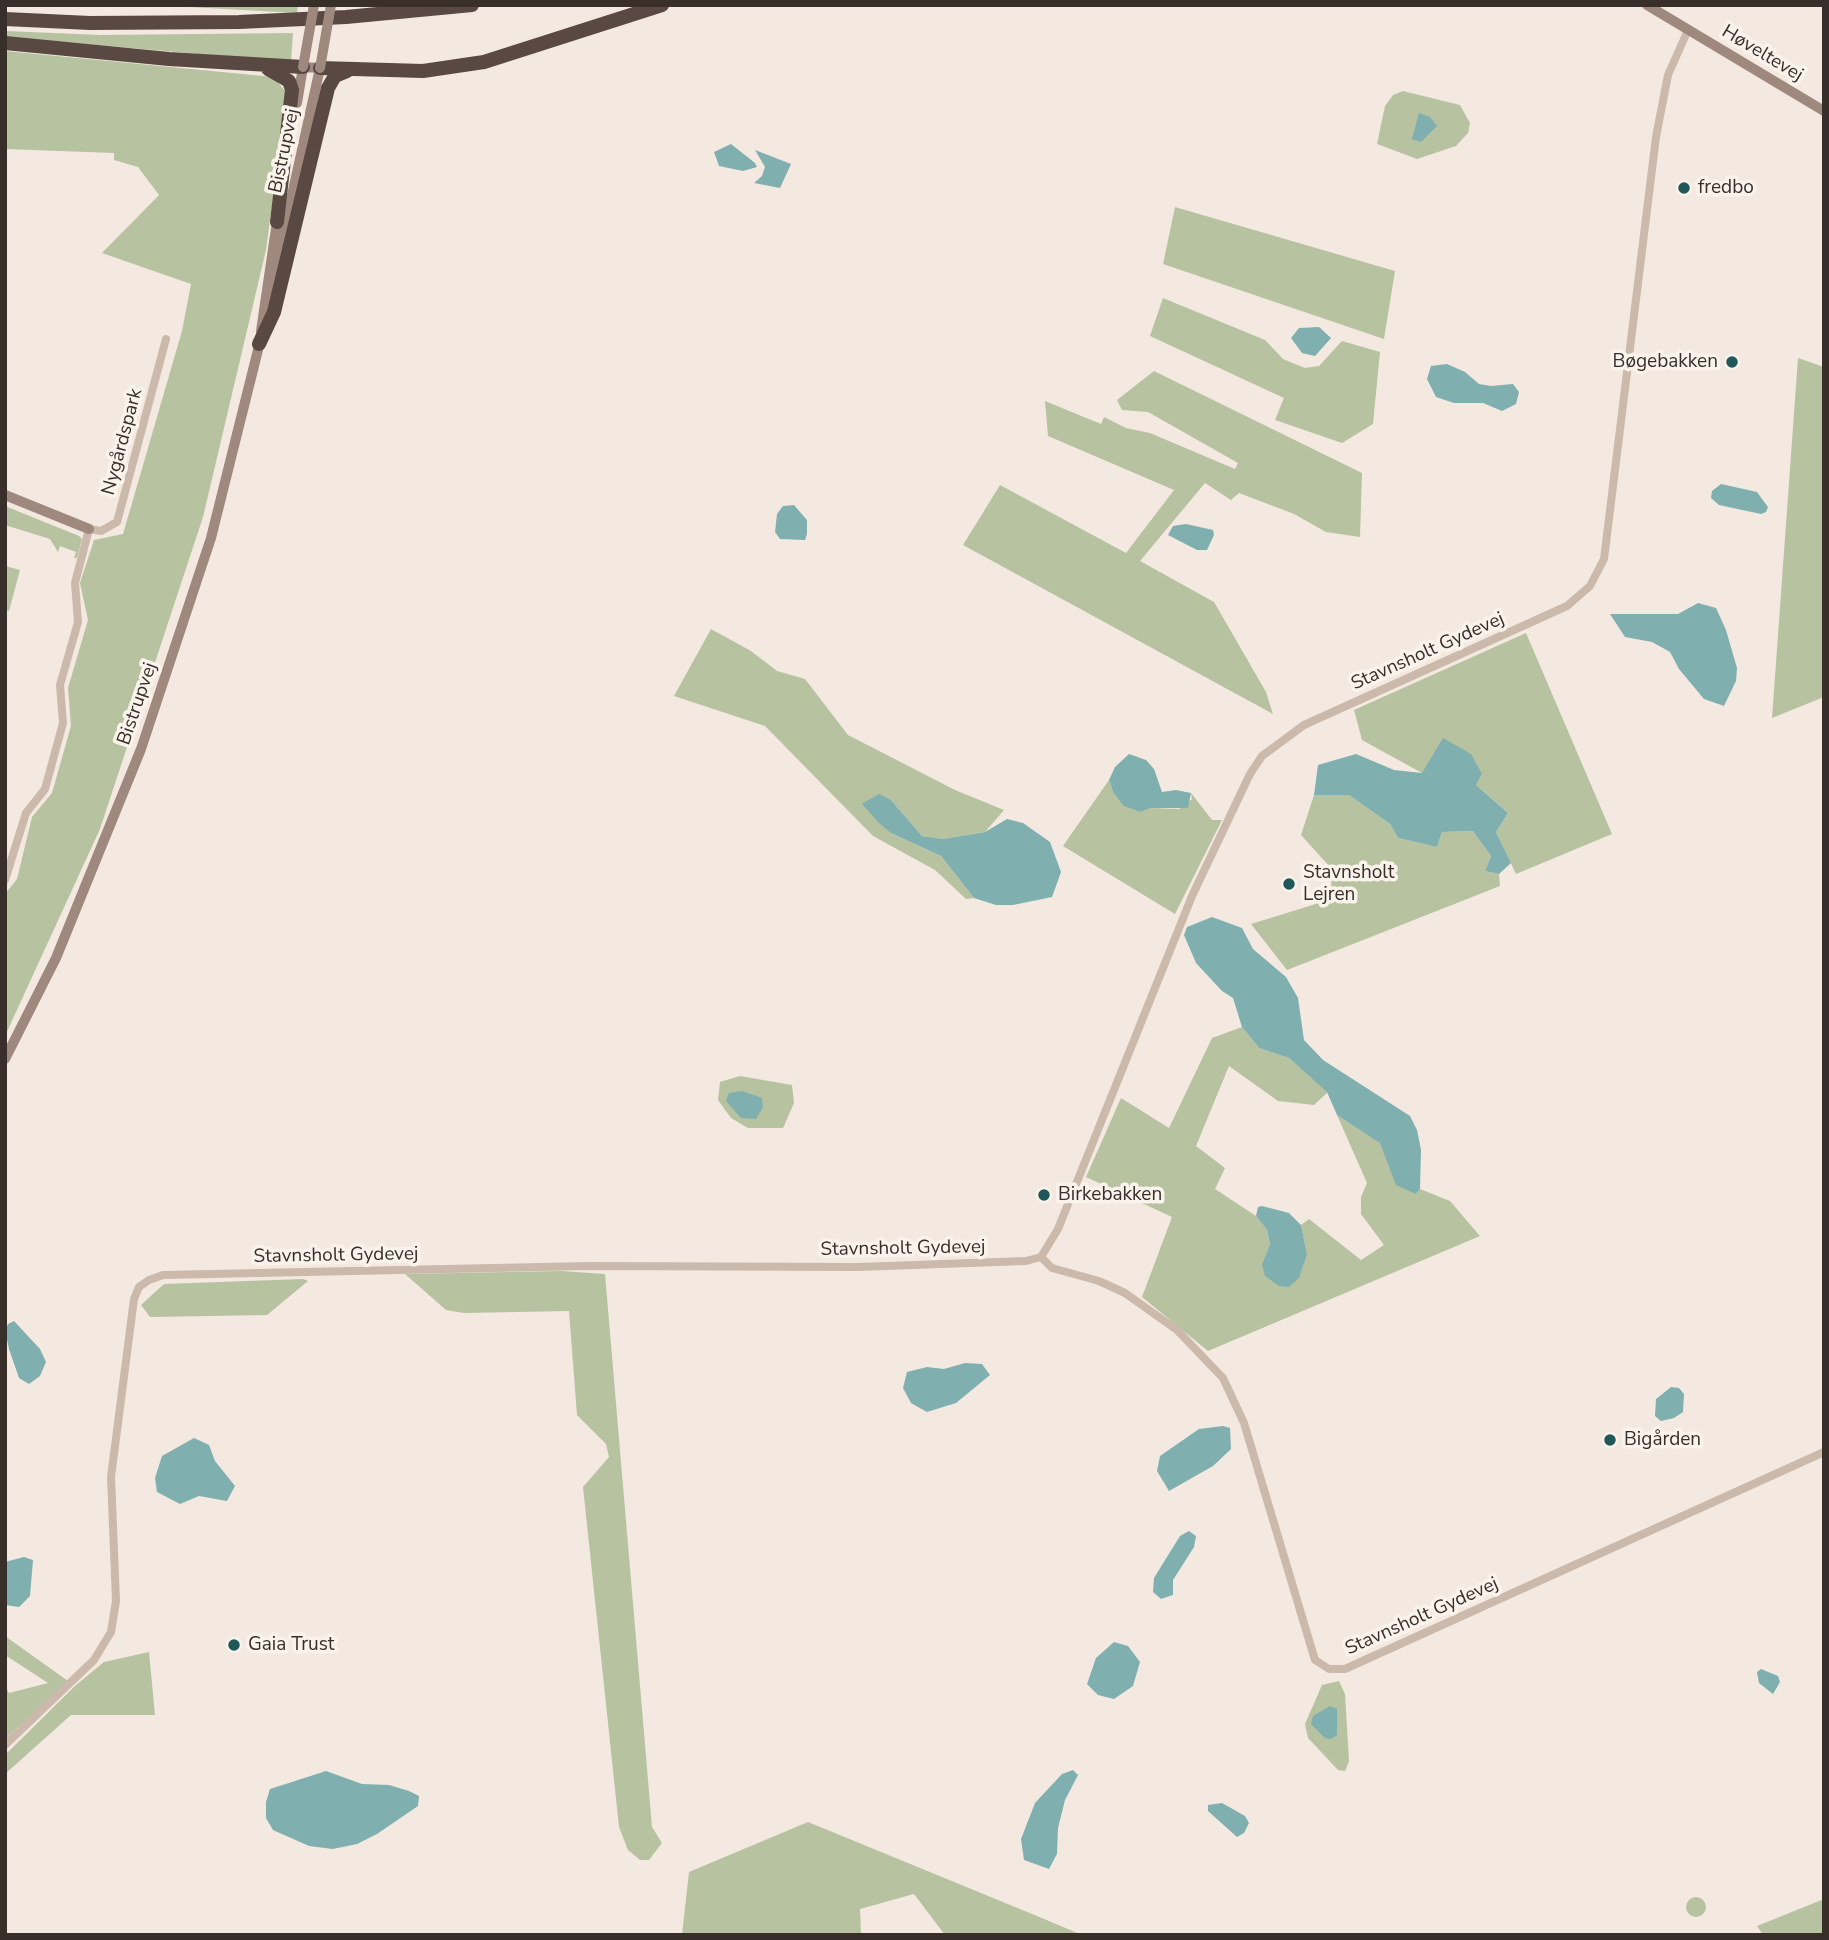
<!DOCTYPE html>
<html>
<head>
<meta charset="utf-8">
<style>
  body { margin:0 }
  #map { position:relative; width:1829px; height:1940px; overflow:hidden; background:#f3e9e0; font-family:"Nunito Sans",sans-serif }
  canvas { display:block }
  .frame { position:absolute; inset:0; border:7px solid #392f2a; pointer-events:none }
</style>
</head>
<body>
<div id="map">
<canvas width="1829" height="1940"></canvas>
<div class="frame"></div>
</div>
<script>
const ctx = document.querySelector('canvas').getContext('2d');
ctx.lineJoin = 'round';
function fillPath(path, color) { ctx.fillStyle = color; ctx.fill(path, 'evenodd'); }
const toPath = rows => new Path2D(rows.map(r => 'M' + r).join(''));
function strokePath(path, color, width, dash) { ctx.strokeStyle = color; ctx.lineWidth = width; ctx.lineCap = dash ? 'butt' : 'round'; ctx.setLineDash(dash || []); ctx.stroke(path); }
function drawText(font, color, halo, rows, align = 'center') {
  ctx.font = font + ' "Nunito Sans",sans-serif'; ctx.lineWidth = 7; ctx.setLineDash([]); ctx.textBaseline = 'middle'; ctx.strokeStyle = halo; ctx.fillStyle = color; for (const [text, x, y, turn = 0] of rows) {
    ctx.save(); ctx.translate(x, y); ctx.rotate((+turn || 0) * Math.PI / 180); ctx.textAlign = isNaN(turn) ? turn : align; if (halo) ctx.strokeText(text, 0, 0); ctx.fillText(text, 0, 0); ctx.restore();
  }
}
fillPath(toPath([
  [205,5,298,5,297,13,189,7],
  [5,31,101,35,293,33,291,62,5,37],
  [5,51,274,77,287,94,266,250,203,517,100,829,5,1036,5,894,17,879,32,817,52,793,71,726,68,688,88,620,80,583,94,540,123,534,182,331,191,284,102,253,159,195,138,167,114,160,114,153,5,149],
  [1403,91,1460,105,1470,123,1468,133,1456,146,1417,159,1377,144,1385,106,1393,95],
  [1175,207,1395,271,1384,339,1163,264],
  [1163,298,1265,340,1283,359,1305,368,1319,366,1342,341,1380,352,1373,424,1342,443,1275,420,1284,398,1150,336],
  [1798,358,1824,367,1824,697,1772,718],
  [1154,371,1362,473,1360,537,1326,532,1294,514,1239,493,1231,500,1205,483,1140,561,1214,602,1266,692,1273,714,963,545,1000,485,1126,553,1174,490,1048,436,1045,401,1101,424,1104,417,1126,428,1150,433,1235,469,1238,463,1148,412,1122,410,1117,400],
  [5,506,79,536,82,539,77,558,74,558,76,552,60,546,58,552,50,539,5,525],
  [5,566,20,570,9,611,5,610],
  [711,629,751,651,777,671,805,679,848,735,955,790,1004,810,985,832,943,839,922,836,891,800,891,833,941,856,974,898,966,899,935,870,873,836,765,726,674,696],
  [1526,633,1612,834,1516,874,1496,832,1508,813,1476,785,1482,774,1422,773,1362,740,1354,710],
  [1109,780,1113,792,1141,812,1151,808,1179,809,1192,799,1191,793,1212,820,1222,820,1175,914,1063,846],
  [1314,795,1349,795,1390,824,1398,838,1437,847,1442,832,1473,831,1491,856,1485,871,1499,874,1500,886,1287,970,1251,924,1332,899,1331,868,1301,835],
  [1242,1027,1259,1048,1289,1058,1328,1092,1314,1105,1278,1101,1229,1066,1196,1146,1225,1168,1215,1189,1256,1216,1267,1230,1270,1244,1262,1264,1307,1254,1301,1225,1309,1219,1361,1260,1384,1245,1361,1214,1361,1197,1367,1183,1337,1115,1381,1143,1416,1194,1420,1189,1450,1201,1480,1236,1208,1351,1142,1297,1172,1217,1086,1177,1121,1098,1169,1128,1212,1038],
  [740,1076,792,1085,794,1103,783,1128,748,1128,731,1118,718,1100,720,1082],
  [561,1271,605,1274,652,1827,662,1843,649,1860,640,1860,628,1850,619,1827,583,1487,609,1457,606,1444,577,1415,569,1311,464,1313,446,1310,405,1274],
  [303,1279,308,1281,267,1315,150,1317,141,1305,164,1284],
  [5,1636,68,1681,5,1739,5,1686,9,1693,48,1683,5,1655],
  [149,1652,155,1715,71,1715,5,1774,5,1755,76,1685,104,1662],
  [1339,1681,1345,1694,1349,1761,1345,1771,1338,1770,1308,1738,1305,1724,1322,1685],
  [808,1822,1037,1916,1082,1935,945,1935,914,1894,860,1909,861,1935,682,1935,689,1872],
  '1686 1907a10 10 0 1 1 20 0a10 10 0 1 1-20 0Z',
  [1824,1899,1824,1935,1763,1935,1757,1926]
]), '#b7c2a0');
fillPath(toPath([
  [1419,113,1430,117,1437,126,1421,142,1412,139],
  [731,144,755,163,757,167,743,171,719,166,714,152],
  [755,150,791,164,780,188,754,183,762,176,765,167],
  [1319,327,1331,338,1315,356,1302,353,1291,338,1299,328],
  [1447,364,1465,372,1479,384,1491,386,1513,384,1519,392,1516,404,1502,411,1483,403,1454,403,1436,397,1427,379,1431,366],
  [1721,484,1757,492,1768,507,1766,512,1761,514,1719,505,1711,498,1712,491],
  [794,505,807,520,807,534,805,540,780,539,775,532,777,514,783,506],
  [1186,524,1213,530,1214,535,1207,550,1197,550,1168,535,1173,526],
  [1698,603,1716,608,1726,630,1737,668,1736,681,1724,706,1704,699,1679,669,1670,652,1652,642,1625,637,1610,614,1678,614],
  [1443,738,1471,754,1482,774,1476,785,1508,813,1496,832,1511,863,1499,874,1485,871,1491,856,1473,831,1442,832,1437,847,1398,838,1390,824,1349,795,1314,795,1318,765,1356,754,1394,770,1422,773],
  [1129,754,1146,760,1154,769,1162,792,1176,790,1191,793,1188,808,1151,808,1141,812,1124,806,1113,792,1109,780,1115,767],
  [879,794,891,800,922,836,943,839,985,832,1007,819,1023,823,1050,842,1061,872,1052,897,1013,905,996,905,974,898,941,856,891,833,878,822,862,804],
  [1212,917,1242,928,1253,949,1286,977,1298,998,1304,1040,1323,1060,1410,1116,1417,1130,1421,1150,1420,1189,1416,1194,1396,1185,1380,1143,1337,1115,1327,1092,1289,1058,1259,1048,1242,1027,1233,998,1222,991,1196,963,1184,935,1187,927],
  [742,1091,762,1098,763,1107,756,1119,741,1118,726,1101,729,1093],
  [1262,1206,1289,1213,1301,1225,1307,1254,1299,1278,1289,1287,1279,1286,1265,1276,1262,1264,1270,1244,1267,1230,1256,1216,1258,1207],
  [14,1321,40,1349,46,1362,40,1376,29,1384,19,1378,9,1349,5,1330,8,1324],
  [965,1363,982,1364,990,1375,956,1403,927,1412,911,1403,903,1388,907,1372,927,1367,944,1369],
  [1671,1387,1679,1388,1684,1394,1683,1412,1674,1418,1661,1421,1655,1416,1656,1399],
  [1223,1426,1230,1428,1231,1449,1213,1466,1169,1491,1157,1471,1160,1456,1199,1429],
  [194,1438,209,1445,215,1461,235,1486,227,1501,199,1496,180,1504,157,1492,155,1478,162,1456],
  [1189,1531,1196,1536,1194,1547,1173,1580,1173,1595,1161,1599,1153,1592,1154,1578,1180,1536],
  [24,1557,33,1560,30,1596,19,1607,5,1605,5,1562],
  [1114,1642,1128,1646,1140,1662,1133,1686,1114,1699,1098,1695,1087,1684,1096,1658],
  [1761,1669,1778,1676,1780,1682,1773,1694,1759,1683,1757,1672],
  [1330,1706,1337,1709,1337,1735,1331,1739,1325,1738,1311,1724,1313,1716],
  [1073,1770,1078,1775,1065,1800,1058,1828,1057,1854,1049,1869,1024,1860,1021,1839,1035,1803,1062,1774],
  [326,1771,362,1784,389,1785,409,1791,419,1796,418,1806,377,1834,357,1844,333,1849,309,1846,273,1830,266,1818,266,1802,270,1789],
  [1222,1803,1245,1816,1249,1823,1244,1833,1237,1837,1208,1811,1208,1805]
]), '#7fafaf');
strokePath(toPath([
  [5,880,26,813,45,789,63,723,60,685,78,622,75,583,89,529,101,531,117,522,166,339],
  [1041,1257,1052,1268,1099,1281,1125,1293,1177,1330,1223,1378,1244,1423,1315,1660,1329,1669,1345,1669,1824,1452],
  [5,1745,94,1660,111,1632,116,1601,111,1477,134,1299,139,1287,149,1280,163,1275,589,1266,858,1267,1026,1261,1041,1257,1058,1229,1192,896,1250,774,1262,756,1304,725,1567,606,1590,586,1604,559,1656,137,1668,75,1688,30]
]), '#cbb9ac', 8);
strokePath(toPath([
  [1647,5,1824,111],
  [264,322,320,68,303,67,297,103],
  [261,331,278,215],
  [5,495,89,529],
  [5,1059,56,958,141,749,211,538,261,338]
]), '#9f887d', 10);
strokePath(toPath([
  [5,19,90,23,239,22,346,17,472,5],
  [5,43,169,59,303,67],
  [320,68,423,71,484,62,662,5],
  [268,69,289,81,292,90,277,222],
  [259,344,274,312,328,88,335,76,347,71]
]), '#5a4842', 14);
strokePath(toPath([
  [303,67,314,5],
  [320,68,331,5]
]), '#9f887d', 10);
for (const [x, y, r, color] of [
  [1684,188,7,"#20585a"],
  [1732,362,7,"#20585a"],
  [1289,884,7,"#20585a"],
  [1044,1195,7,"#20585a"],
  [1610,1440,7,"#20585a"],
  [234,1645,7,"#20585a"]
]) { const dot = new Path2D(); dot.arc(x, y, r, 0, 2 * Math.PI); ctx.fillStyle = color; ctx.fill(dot); strokePath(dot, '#faf3ec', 2.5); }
drawText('19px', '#392f2a', '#faf3ec', [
  ["Høveltevej",1762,54,31],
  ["Bistrupvej",285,151,-78],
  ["Nygårdspark",123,442,-75],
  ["Stavnsholt Gydevej",1428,652,-24],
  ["Bistrupvej",138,704,-71],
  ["Stavnsholt Gydevej",903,1249,-1],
  ["Stavnsholt Gydevej",336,1256,-1],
  ["Stavnsholt Gydevej",1422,1617,-24]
]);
drawText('19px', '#392f2a', '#faf3ec', [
  ["fredbo",1698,188],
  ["Bøgebakken",1718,362,"right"],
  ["Stavnsholt",1303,873],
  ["Lejren",1303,895],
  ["Birkebakken",1058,1195],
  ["Bigården",1624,1440],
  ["Gaia Trust",248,1645]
], 'left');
</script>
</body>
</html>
